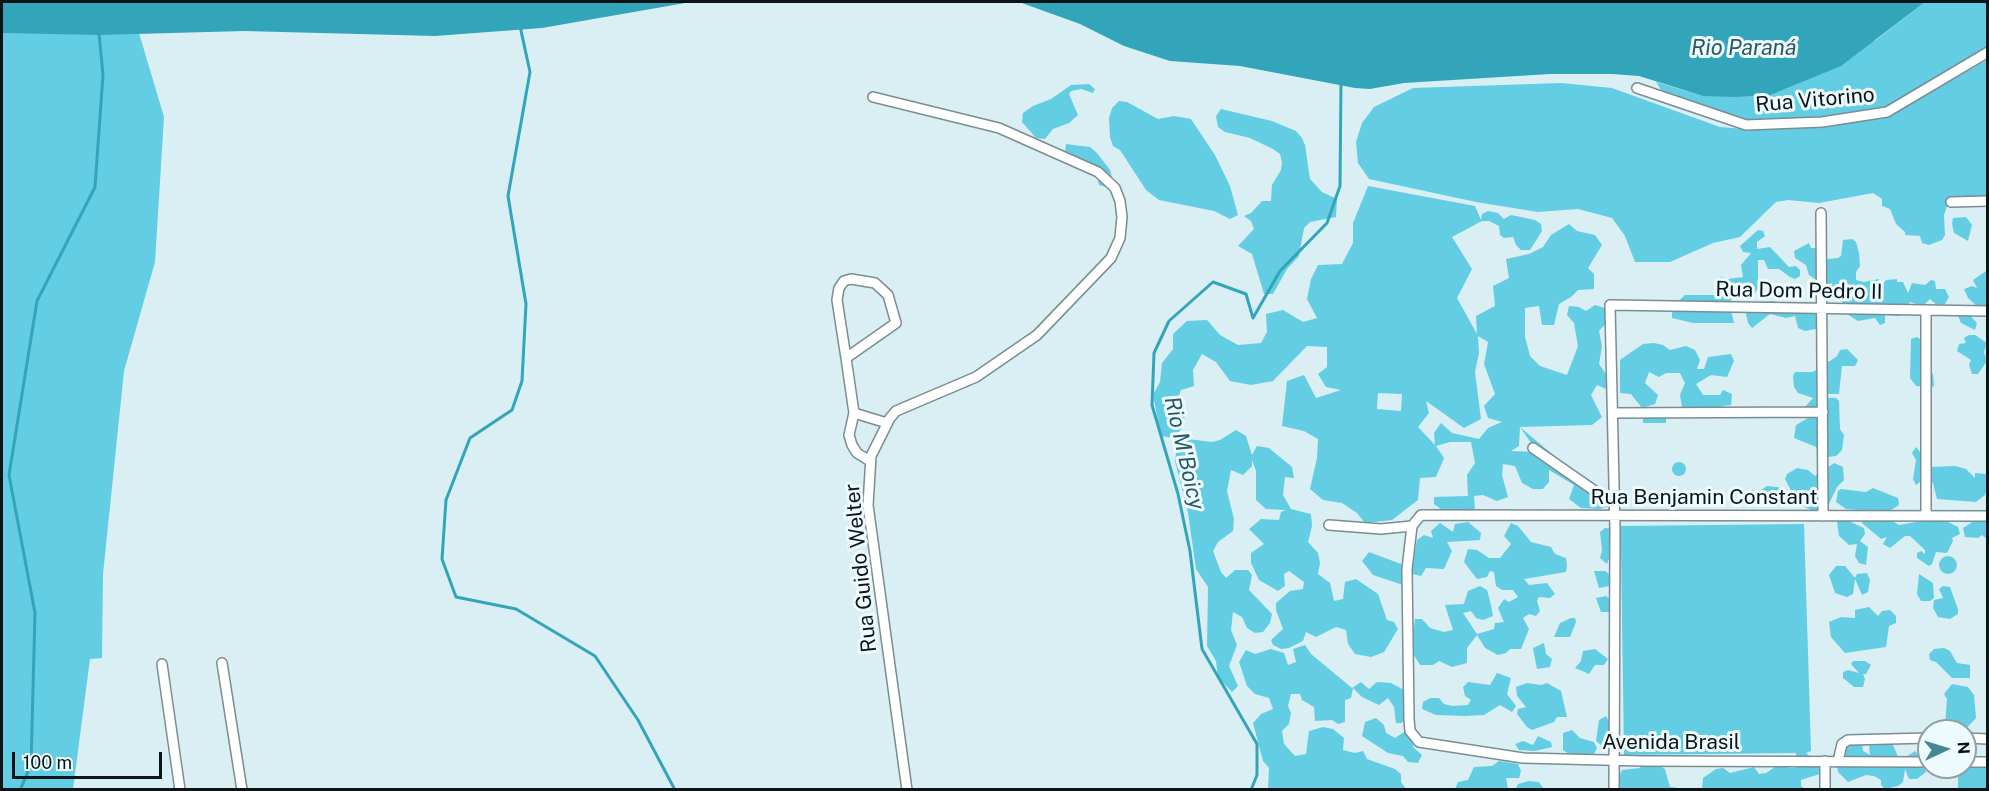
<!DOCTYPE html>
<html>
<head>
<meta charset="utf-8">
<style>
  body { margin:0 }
  #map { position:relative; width:1989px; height:791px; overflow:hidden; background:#d9eff4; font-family:"Public Sans",sans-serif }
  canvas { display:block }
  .frame { position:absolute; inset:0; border:3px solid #0d1416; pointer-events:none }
  .north { position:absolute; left:1917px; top:719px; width:60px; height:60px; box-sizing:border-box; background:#edfbfe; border:2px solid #939fa1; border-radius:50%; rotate:86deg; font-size:16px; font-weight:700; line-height:24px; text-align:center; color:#0d1416 }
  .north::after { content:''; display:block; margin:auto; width:21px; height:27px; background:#438795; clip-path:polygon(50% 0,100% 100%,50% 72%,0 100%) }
  .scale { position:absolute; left:12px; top:752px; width:150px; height:27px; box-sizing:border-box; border:3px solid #0d1416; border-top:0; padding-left:8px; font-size:18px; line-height:21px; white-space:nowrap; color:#0d1416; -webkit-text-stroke:4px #edfbfe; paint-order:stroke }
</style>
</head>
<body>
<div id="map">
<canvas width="1989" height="791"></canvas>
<div class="frame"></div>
<div class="north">N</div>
<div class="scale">100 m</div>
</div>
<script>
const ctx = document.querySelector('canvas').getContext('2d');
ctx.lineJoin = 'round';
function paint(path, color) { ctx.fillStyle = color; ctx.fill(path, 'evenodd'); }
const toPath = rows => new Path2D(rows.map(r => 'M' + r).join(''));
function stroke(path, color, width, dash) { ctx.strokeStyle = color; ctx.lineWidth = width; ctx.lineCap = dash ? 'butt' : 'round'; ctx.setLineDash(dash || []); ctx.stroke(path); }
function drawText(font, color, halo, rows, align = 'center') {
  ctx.font = font + ' "Public Sans",sans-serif'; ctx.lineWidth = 6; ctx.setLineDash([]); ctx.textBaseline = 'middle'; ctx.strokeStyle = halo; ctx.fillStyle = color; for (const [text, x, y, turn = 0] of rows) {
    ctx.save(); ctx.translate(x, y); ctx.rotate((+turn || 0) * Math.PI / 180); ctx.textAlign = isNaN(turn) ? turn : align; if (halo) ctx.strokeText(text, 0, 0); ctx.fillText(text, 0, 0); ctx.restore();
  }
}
const green = toPath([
  [1925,2,1987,2,1987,47,1886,108,1821,117,1747,120,1661,90,1656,82,1703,96,1876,40],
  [2,33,139,33,164,117,155,262,124,371,103,574,102,658,90,659,73,789,2,790],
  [1987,60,1987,198,1949,201,1944,215,1945,235,1942,240,1929,245,1922,243,1920,236,1905,235,1905,232,1896,224,1890,209,1882,206,1882,199,1873,193,1819,203,1788,200,1776,202,1740,237,1713,243,1670,262,1635,262,1625,236,1612,218,1578,209,1538,212,1476,202,1369,179,1358,163,1356,142,1362,123,1374,107,1413,88,1561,83,1612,88,1720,127,1757,130,1826,127,1889,115],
  [1089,84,1095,89,1093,93,1081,89,1071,91,1069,94,1078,115,1069,123,1053,129,1045,139,1036,138,1022,122,1023,113,1033,106,1051,99,1071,85],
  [1119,101,1127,102,1158,119,1174,116,1191,119,1215,155,1230,186,1238,215,1230,219,1214,211,1159,200,1146,190,1120,150,1113,146,1110,137,1109,118,1112,108],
  [1221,109,1272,121,1296,131,1302,138,1305,145,1310,179,1322,192,1337,199,1336,217,1310,222,1304,228,1299,256,1287,269,1273,294,1264,294,1252,254,1238,246,1254,229,1251,221,1244,216,1251,213,1262,201,1271,201,1272,185,1281,170,1282,162,1280,154,1273,149,1250,138,1225,132,1218,127,1216,116],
  [1066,144,1090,147,1097,153,1110,170,1114,185,1107,187,1099,185,1096,172,1065,154],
  [1368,186,1475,206,1481,220,1482,214,1488,211,1498,213,1504,219,1511,215,1535,220,1541,224,1542,231,1530,250,1521,250,1516,245,1513,237,1504,238,1500,235,1499,226,1489,221,1482,221,1452,237,1472,269,1457,298,1477,334,1476,316,1495,306,1493,286,1509,278,1506,259,1529,254,1543,247,1551,235,1569,224,1577,231,1595,235,1602,245,1588,268,1594,274,1594,289,1578,290,1571,297,1559,304,1554,325,1542,325,1539,306,1525,308,1525,337,1530,356,1540,366,1567,375,1578,346,1574,323,1567,315,1569,306,1579,307,1586,311,1595,305,1608,309,1608,321,1599,331,1602,346,1599,364,1611,381,1606,389,1597,385,1591,395,1602,417,1592,425,1520,427,1589,485,1603,494,1608,506,1600,509,1581,508,1569,499,1574,485,1549,470,1549,482,1543,489,1533,489,1522,483,1515,466,1503,464,1502,475,1508,497,1497,501,1483,495,1474,496,1475,510,1457,512,1442,510,1434,504,1434,497,1468,496,1467,475,1475,463,1471,442,1450,442,1436,446,1444,458,1436,477,1420,478,1418,500,1392,520,1365,523,1357,513,1342,503,1323,500,1310,489,1317,458,1318,439,1304,431,1282,426,1287,381,1304,375,1316,398,1341,390,1326,387,1318,374,1327,367,1327,347,1307,346,1273,381,1251,385,1230,381,1216,362,1202,354,1193,370,1194,386,1181,390,1178,398,1186,411,1182,428,1174,438,1161,436,1153,395,1160,382,1162,363,1173,349,1173,334,1187,321,1207,320,1220,335,1238,345,1261,343,1267,332,1266,314,1283,310,1303,322,1317,318,1307,299,1311,279,1318,265,1342,264,1353,243,1353,223],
  [1478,336,1488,342,1484,364,1495,394,1484,406,1488,418,1502,422,1488,428,1479,439,1452,433,1441,423,1434,433,1435,445,1418,427,1429,413,1426,401,1464,428,1481,419,1475,372,1479,353],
  [1378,393,1402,394,1401,411,1377,409],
  [1520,427,1531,443,1537,452,1511,451,1519,446],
  [1966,217,1972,225,1968,241,1954,233,1952,224,1953,218],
  [1758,230,1763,231,1765,236,1757,242,1757,249,1770,247,1789,267,1796,266,1800,270,1800,276,1795,279,1790,277,1779,269,1768,269,1764,260,1758,260,1758,288,1754,294,1745,297,1734,297,1729,302,1734,323,1693,323,1672,318,1672,307,1685,295,1719,295,1724,293,1716,283,1721,277,1728,279,1743,277,1741,265,1751,253,1743,252,1740,246],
  [1852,239,1856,242,1859,253,1860,266,1856,272,1856,280,1864,282,1879,279,1880,287,1886,280,1897,279,1897,282,1903,282,1908,293,1912,283,1925,285,1931,280,1935,281,1936,289,1945,289,1949,297,1945,304,1937,305,1930,299,1923,306,1910,302,1901,316,1885,315,1885,323,1880,325,1875,318,1858,321,1853,318,1846,313,1843,303,1833,294,1832,283,1825,286,1809,275,1806,265,1795,258,1794,251,1809,243,1811,248,1816,248,1820,253,1820,260,1838,258,1841,256,1843,240],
  [1986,271,1987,309,1980,309,1968,298,1964,289,1972,286,1977,288,1973,280],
  [1773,301,1784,304,1807,302,1817,305,1821,315,1816,329,1805,331,1798,328,1795,316,1786,318,1770,314,1752,328,1748,323,1745,309,1749,304],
  [1957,312,1967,312,1977,323,1975,330,1961,323],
  [1969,335,1975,335,1987,343,1984,352,1987,361,1978,374,1972,374,1969,365,1971,360,1957,351,1959,344,1966,343,1964,338],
  [1917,337,1923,341,1930,352,1931,359,1927,368,1919,368,1933,374,1934,386,1931,387,1916,386,1910,378,1911,339],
  [1654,343,1663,345,1670,350,1686,346,1695,350,1700,360,1697,369,1704,369,1708,357,1731,354,1734,361,1727,377,1711,375,1696,384,1703,395,1720,395,1723,390,1732,394,1731,405,1722,406,1710,413,1683,413,1680,395,1685,383,1680,373,1666,373,1659,377,1649,372,1645,383,1658,395,1655,404,1642,408,1631,394,1620,393,1620,360,1643,344],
  [1847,349,1858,360,1855,366,1842,366,1839,394,1823,394,1816,397,1836,398,1839,401,1840,429,1844,435,1842,450,1836,456,1821,458,1816,447,1794,438,1796,425,1808,418,1804,408,1813,398,1798,393,1794,387,1793,376,1795,372,1813,372,1817,369,1817,364,1830,361,1837,356,1840,350],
  [1666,413,1666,423,1643,423,1643,417,1640,417],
  [1236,430,1246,436,1252,455,1257,446,1269,448,1292,467,1294,478,1285,477,1283,495,1291,509,1311,514,1312,526,1308,542,1318,553,1320,563,1318,574,1330,583,1334,601,1343,599,1345,582,1356,579,1378,594,1387,620,1394,622,1398,629,1384,652,1371,657,1355,654,1348,644,1346,630,1336,627,1316,637,1306,632,1303,641,1289,648,1281,649,1273,645,1271,640,1283,629,1276,610,1276,603,1290,591,1303,589,1304,582,1289,571,1284,574,1285,586,1278,591,1259,580,1251,563,1251,553,1264,544,1249,529,1261,519,1279,520,1281,512,1286,510,1266,509,1256,500,1256,471,1252,460,1252,466,1243,475,1231,470,1227,491,1234,519,1233,531,1218,542,1213,551,1221,572,1226,578,1235,570,1248,570,1252,575,1249,590,1272,614,1270,623,1263,632,1255,633,1247,628,1242,617,1233,612,1231,630,1237,645,1229,666,1238,686,1232,692,1218,677,1216,661,1207,646,1208,587,1196,569,1188,513,1175,461,1177,447,1188,439,1212,442,1220,440],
  [1916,447,1921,453,1929,453,1930,467,1955,466,1966,469,1975,478,1975,473,1986,474,1987,488,1985,495,1976,502,1937,499,1933,483,1920,482,1916,485,1913,479,1916,460,1912,453],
  '1672 469a7 7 0 1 1 14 0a7 7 0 1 1-14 0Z',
  [1834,463,1843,467,1844,480,1837,487,1826,510,1811,510,1798,504,1785,479,1787,474,1797,468,1808,470,1815,476],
  [1767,486,1785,488,1788,499,1781,506,1766,505,1760,491],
  [1873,488,1898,498,1899,505,1888,512,1846,509,1836,502,1838,491,1841,489,1866,492],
  [1885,517,1899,525,1940,518,1958,527,1960,534,1952,538,1953,541,1947,553,1936,552,1932,564,1929,566,1917,558,1917,553,1921,551,1925,554,1925,550,1910,536,1905,536,1890,548,1883,544,1887,537,1881,539,1862,523,1864,518],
  [1842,518,1864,528,1865,534,1860,541,1868,547,1866,565,1859,563,1855,556,1857,544,1849,545,1839,536,1837,522],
  [1977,519,1987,520,1987,539,1982,535,1978,538,1965,537,1963,528],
  [1468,522,1481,533,1480,540,1447,542,1452,551,1444,569,1426,568,1421,576,1412,574,1409,564,1414,557,1417,540,1424,535,1433,538,1431,531,1440,523,1453,532,1455,524],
  [1511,523,1518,526,1531,542,1551,547,1555,554,1566,558,1567,566,1566,572,1524,579,1529,585,1547,583,1555,594,1550,598,1539,597,1537,601,1540,611,1536,616,1529,614,1523,618,1529,629,1521,649,1510,649,1506,653,1498,655,1485,648,1477,635,1467,648,1467,663,1452,667,1439,661,1433,665,1420,665,1411,650,1415,619,1422,619,1430,628,1444,632,1453,630,1445,605,1464,604,1468,591,1480,586,1487,590,1491,605,1493,616,1483,620,1476,618,1471,611,1463,613,1477,634,1494,629,1495,623,1504,622,1498,608,1504,599,1509,602,1518,597,1513,590,1502,590,1496,586,1494,572,1490,571,1487,577,1477,579,1464,562,1468,549,1477,550,1489,558,1500,558,1511,544,1504,536],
  [1804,524,1811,751,1806,753,1815,761,1823,761,1823,773,1801,780,1801,786,1805,789,1702,789,1703,778,1716,769,1723,768,1730,773,1754,767,1759,774,1766,773,1781,763,1789,768,1796,768,1796,753,1624,755,1621,551,1610,556,1607,564,1600,558,1602,550,1600,532,1605,528,1615,529,1620,548,1620,526],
  [1369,552,1401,564,1406,569,1406,586,1373,575,1362,561],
  '1939 565a9 9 0 1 1 18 0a9 9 0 1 1-18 0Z',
  [1836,566,1845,566,1855,578,1857,574,1867,573,1870,580,1868,592,1862,595,1855,579,1853,594,1847,597,1835,593,1829,575],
  [1594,571,1605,571,1608,573,1611,581,1609,586,1599,588],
  [1919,574,1933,583,1934,598,1930,601,1921,601,1917,594],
  [1943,586,1950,587,1958,609,1958,614,1950,619,1938,617,1933,608,1934,600,1943,598,1939,589],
  [1606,596,1613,602,1610,612,1601,612,1596,598],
  [1869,607,1878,616,1882,611,1890,610,1896,616,1896,623,1889,626,1886,647,1845,653,1831,637,1829,622,1841,617,1855,618,1855,610],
  [1571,618,1575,618,1576,622,1570,637,1554,637,1560,623],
  [1544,643,1546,654,1552,659,1550,667,1537,669,1533,648],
  [1305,645,1311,654,1352,688,1361,682,1369,689,1377,682,1391,683,1404,690,1408,699,1407,715,1402,723,1396,723,1394,707,1388,698,1379,705,1362,697,1353,688,1351,698,1345,700,1345,722,1338,724,1332,720,1315,721,1314,707,1302,700,1300,694,1291,694,1288,706,1291,713,1289,724,1282,731,1284,744,1295,756,1306,754,1309,731,1323,727,1333,729,1344,738,1343,750,1355,753,1363,751,1367,759,1395,769,1401,774,1401,782,1406,789,1268,789,1269,768,1263,761,1253,723,1261,714,1273,709,1269,698,1255,694,1247,686,1239,662,1246,650,1255,654,1271,649,1284,653,1288,665,1296,662,1293,649],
  [1944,648,1950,651,1957,663,1970,665,1970,678,1952,678,1936,662,1930,660,1929,654,1934,649],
  [1595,649,1608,659,1604,665,1595,665,1589,674,1575,668,1581,661,1583,651],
  [1853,661,1865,661,1871,665,1866,674,1863,674,1865,679,1863,687,1854,687,1843,678,1843,672,1848,670,1859,673,1851,664],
  [1497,673,1511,678,1507,694,1516,706,1512,712,1500,705,1484,715,1465,716,1436,715,1422,709,1423,702,1430,698,1439,698,1444,704,1452,706,1468,705,1471,700,1465,696,1463,687,1468,682,1490,685],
  [1527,683,1541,685,1547,683,1561,691,1567,717,1557,717,1554,722,1532,730,1527,727,1517,714,1518,709,1526,707,1517,696,1516,687],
  [1952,684,1968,687,1974,695,1976,718,1964,731,1945,726,1947,699,1944,694],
  [1606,716,1610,723,1611,743,1603,747,1596,741,1599,720],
  [1376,718,1384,725,1386,733,1395,738,1404,732,1410,735,1414,748,1422,755,1418,763,1408,762,1403,756,1388,753,1362,736,1365,722],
  [1572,730,1580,738,1594,742,1597,748,1594,754,1583,758,1573,757,1563,750,1563,733],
  [1538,736,1551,742,1552,747,1535,751,1519,750,1515,744,1523,741,1533,745],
  [1873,737,1891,740,1899,759,1903,759,1915,751,1923,759,1926,772,1917,779,1909,779,1905,769,1903,782,1898,786,1885,789,1881,785,1881,780,1874,776,1866,775,1848,782,1838,772,1837,765,1846,755,1843,747,1847,738,1862,742,1863,751,1870,755,1869,747],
  [1499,761,1518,764,1521,771,1519,778,1506,778,1508,789,1455,789,1458,782,1468,780,1474,767,1492,766],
  [1644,763,1656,763,1665,769,1670,787,1686,789,1621,789,1617,782,1622,770,1640,768],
  [1987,766,1987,789,1958,789,1958,767],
  [1529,781,1539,782,1544,789,1516,789,1518,784]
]);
const water = toPath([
  [2,2,691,2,542,28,435,36,244,31,99,35,2,33],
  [1019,2,1925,2,1841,66,1770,95,1734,97,1703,96,1639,76,1612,74,1550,74,1404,83,1370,89,1355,88,1240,66,1170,61,1124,46,1080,24]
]);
const stream = toPath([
  [520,26,530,72,508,196,526,304,522,381,512,410,470,438,446,500,442,559,456,597,516,609,595,656,638,720,675,790],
  [20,790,31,765,35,613,9,475,37,301,95,187,103,75,99,33],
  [1251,790,1257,775,1257,744,1202,649,1190,551,1178,494,1152,405,1154,353,1169,321,1213,282,1246,294,1253,318,1280,271,1327,223,1340,186,1341,82]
]);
const minor = toPath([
  [1637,88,1746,125,1822,122,1887,112,1988,52],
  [873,97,999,128,1098,172,1115,188,1120,201,1122,217,1120,238,1111,258,1037,335,976,377,896,411,890,418,871,456,868,505,907,790],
  [1951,202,1988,201],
  [1821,213,1823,516],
  [1926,311,1926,516],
  [846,358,837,300,839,288,844,281,851,279,875,283,888,295,896,323,846,358,854,413,849,435,852,445,857,453,870,461],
  [854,413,887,423],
  [1614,413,1823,412],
  [1533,448,1615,505],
  [1329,525,1381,529,1412,526],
  [222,663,242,790],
  [162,664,180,790],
  [1965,738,1988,739],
  [1838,761,1842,744,1848,740,1929,738],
  [1929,762,1644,761,1523,758,1419,742,1410,731,1409,719,1407,569,1412,526,1421,515,1988,516],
  [1965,762,1988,762],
  [1614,790,1615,530,1610,305,1988,311],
  [1825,790,1825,761]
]);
const streetNames = [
  ["Rua Vitorino",1815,100,-5],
  ["Rua Dom Pedro II",1799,291,1],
  ["Rua Benjamin Constant",1704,498],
  ["Rua Guido Welter",861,568,-96],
  ["Avenida Brasil",1671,743]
];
const waterNames = [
  ["Rio Paraná",1744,48],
  ["Rio M'Boicy",1184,453,77]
];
paint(green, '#63cde3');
paint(water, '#32a5bb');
stroke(stream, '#32a5bb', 3);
stroke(minor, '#798d92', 12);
stroke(minor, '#fff', 9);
drawText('21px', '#0d1416', '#edfbfe', streetNames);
drawText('italic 22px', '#295862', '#edfbfe', waterNames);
</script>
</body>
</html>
